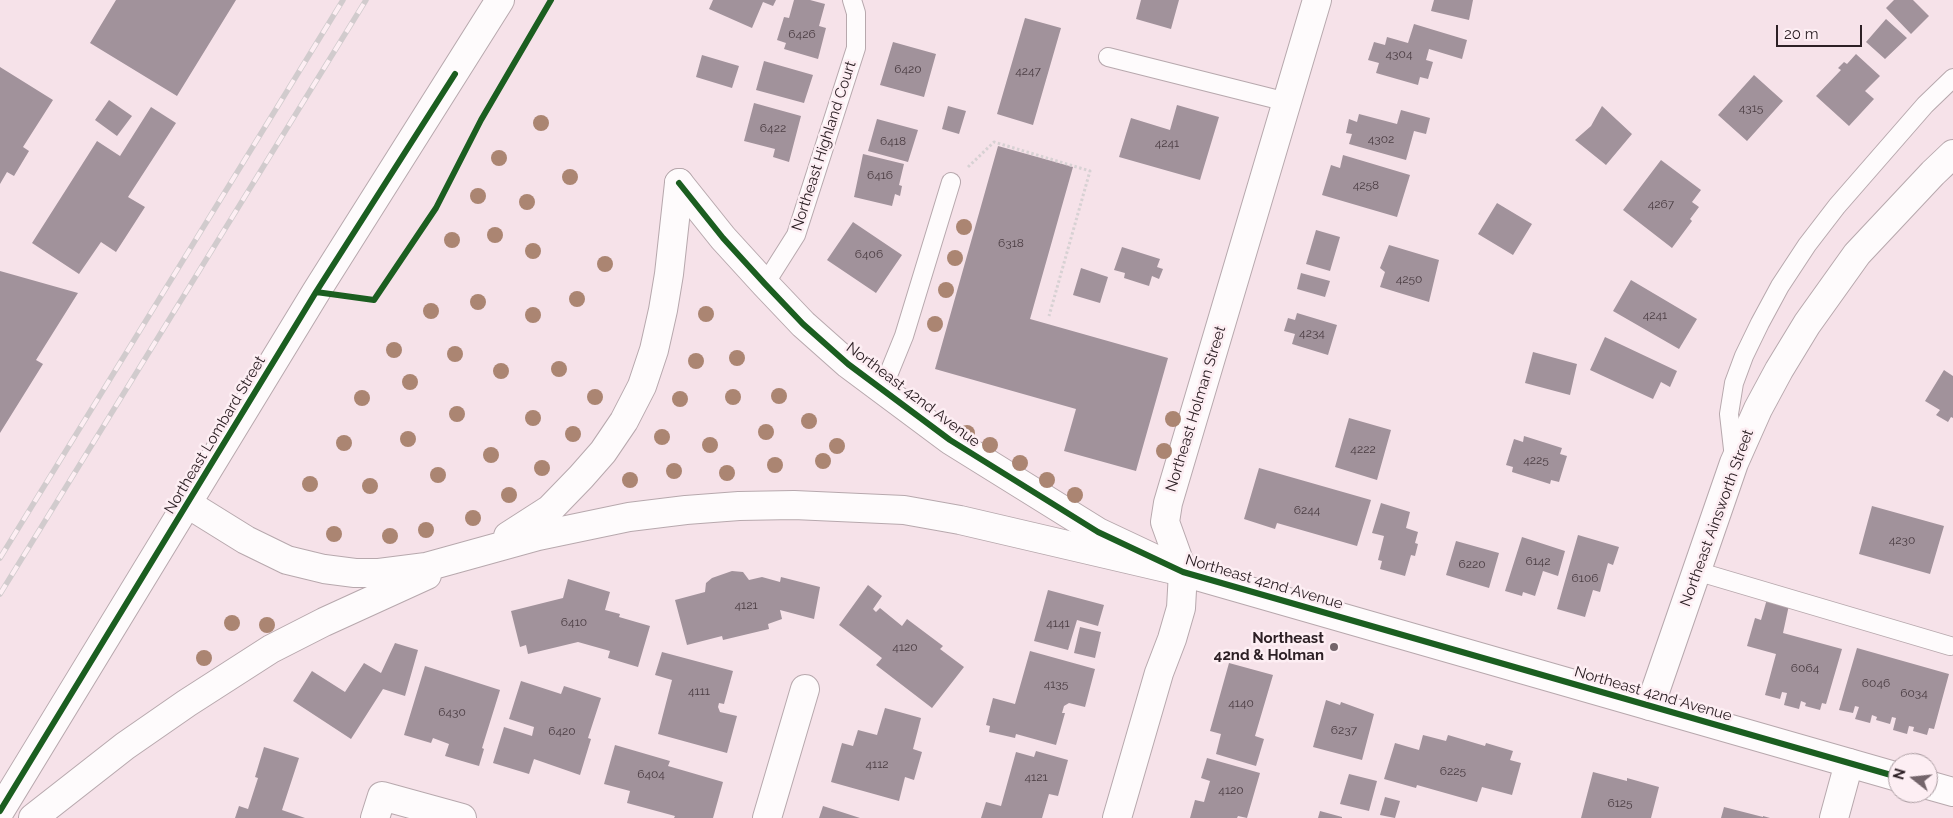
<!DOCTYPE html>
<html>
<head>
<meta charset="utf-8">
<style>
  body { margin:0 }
  #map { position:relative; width:1953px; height:818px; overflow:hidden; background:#f6e2e9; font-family:Raleway,sans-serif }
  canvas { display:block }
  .north { position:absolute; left:1888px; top:753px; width:50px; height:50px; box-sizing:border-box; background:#fdeef3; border:1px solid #aa9ca1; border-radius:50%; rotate:286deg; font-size:14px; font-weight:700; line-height:20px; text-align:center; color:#2d2025 }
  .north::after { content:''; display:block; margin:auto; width:18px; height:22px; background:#73646a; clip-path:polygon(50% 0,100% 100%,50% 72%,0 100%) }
  .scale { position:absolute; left:1776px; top:25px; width:86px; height:22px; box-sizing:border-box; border:2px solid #2d2025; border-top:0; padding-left:6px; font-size:15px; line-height:18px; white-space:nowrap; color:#2d2025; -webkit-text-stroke:4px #fdeef3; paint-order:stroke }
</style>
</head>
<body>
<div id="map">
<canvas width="1953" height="818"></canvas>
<div class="north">N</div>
<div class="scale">20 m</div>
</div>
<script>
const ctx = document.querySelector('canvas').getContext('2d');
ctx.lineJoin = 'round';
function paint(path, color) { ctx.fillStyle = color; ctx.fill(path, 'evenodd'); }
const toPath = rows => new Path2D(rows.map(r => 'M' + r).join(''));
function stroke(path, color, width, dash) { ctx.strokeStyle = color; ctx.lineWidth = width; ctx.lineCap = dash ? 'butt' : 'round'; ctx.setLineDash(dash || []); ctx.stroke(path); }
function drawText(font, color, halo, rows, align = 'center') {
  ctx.font = font + ' Raleway,sans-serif'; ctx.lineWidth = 5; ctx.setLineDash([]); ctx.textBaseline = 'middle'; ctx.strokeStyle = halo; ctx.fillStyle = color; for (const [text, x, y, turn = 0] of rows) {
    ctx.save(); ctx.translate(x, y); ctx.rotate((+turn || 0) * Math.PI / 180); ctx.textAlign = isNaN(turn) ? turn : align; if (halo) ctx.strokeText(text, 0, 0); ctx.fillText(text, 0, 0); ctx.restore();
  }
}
const building = toPath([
  [116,0,236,0,177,96,90,43],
  [713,0,776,0,773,6,763,2,752,28,709,9],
  [794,0,810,0,825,4,819,26,826,28,818,59,784,49,786,43,777,40,784,17,789,18],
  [1141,0,1179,0,1171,29,1136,19],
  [1434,0,1473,0,1469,20,1431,11],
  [1894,0,1913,0,1929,16,1911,34,1886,8],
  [1025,18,1061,28,1033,125,997,114],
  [1886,19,1907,38,1885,59,1866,42],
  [1414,24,1467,40,1462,59,1429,49,1426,60,1433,62,1428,79,1420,77,1418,85,1376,73,1379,63,1368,60,1374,42,1385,45,1387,37,1408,43],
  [893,42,936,54,924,97,880,85],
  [1856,54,1880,76,1865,91,1874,99,1849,126,1816,96,1841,70,1838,68,1844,62,1847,64],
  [702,55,739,66,732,88,696,77],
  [764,61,813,75,804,103,756,90],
  [0,67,53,100,23,147,29,151,14,176,7,172,0,184],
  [1754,75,1783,101,1747,141,1718,115],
  [109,100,132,116,117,136,95,120],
  [754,103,801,116,789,162,773,157,775,149,744,141],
  [1177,105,1219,117,1200,180,1119,157,1131,118,1170,130],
  [948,106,966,111,959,134,942,129],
  [1602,106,1632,134,1606,165,1575,140,1591,126],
  [151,107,176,123,128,197,145,207,116,252,101,242,79,274,32,243,97,141,120,156],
  [1401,110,1430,118,1426,134,1414,131,1406,160,1349,144,1352,134,1346,133,1349,119,1357,122,1359,114,1397,124],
  [877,119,918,130,908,162,868,151],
  [998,146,1073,167,1030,319,1168,358,1136,471,1064,451,1076,409,935,369],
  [863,154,904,164,899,185,902,186,900,196,895,194,892,206,854,197],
  [1343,155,1410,175,1397,217,1322,195,1331,165,1340,168],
  [1661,160,1701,190,1692,202,1699,207,1690,219,1692,221,1672,248,1623,210],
  [1497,203,1532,224,1513,255,1478,234],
  [853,222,902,255,876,293,827,260],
  [1316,230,1340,237,1330,271,1306,264],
  [1389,245,1439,260,1429,302,1380,287,1385,272,1380,268],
  [1122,247,1160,259,1157,267,1163,269,1159,279,1152,276,1149,286,1124,278,1125,273,1114,270],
  [1081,268,1108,277,1100,303,1073,295],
  [0,271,78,293,36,360,43,364,0,433],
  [1301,273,1330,281,1325,297,1297,289],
  [1631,280,1697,319,1679,349,1613,311],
  [1297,313,1337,325,1328,355,1292,344,1295,334,1284,331,1288,318,1295,320],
  [1605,337,1677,371,1670,387,1661,382,1653,399,1590,370],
  [1533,352,1577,364,1570,395,1525,383],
  [1944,370,1953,376,1953,418,1951,417,1948,422,1936,415,1940,410,1925,401],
  [1349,418,1391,430,1377,480,1335,467],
  [1524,436,1562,448,1560,454,1567,456,1559,482,1551,480,1550,484,1512,472,1513,467,1506,465,1514,439,1523,442],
  [1259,468,1371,500,1357,546,1277,523,1275,529,1244,519],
  [1381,503,1410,512,1406,528,1418,532,1415,543,1418,544,1415,556,1411,555,1405,576,1380,569,1382,561,1378,560,1384,536,1372,533],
  [1872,506,1944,526,1930,574,1859,554],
  [1578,535,1619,547,1613,565,1608,563,1600,592,1593,590,1585,617,1557,609],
  [1522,537,1565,551,1558,576,1543,571,1535,596,1523,592,1522,596,1505,591],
  [1456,541,1499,553,1489,588,1446,575],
  [732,571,743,572,749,580,762,577,780,582,781,577,820,587,814,619,780,610,782,619,768,624,769,629,723,640,722,636,687,645,675,600,705,592,706,583,712,578],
  [568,579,610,592,605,610,620,614,619,617,650,626,638,667,608,658,610,651,578,642,528,654,526,645,520,647,511,611,563,598],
  [868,585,882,596,873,609,876,612,880,608,902,626,907,619,943,646,940,649,964,667,932,708,876,665,882,658,839,625],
  [1048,590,1104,605,1098,626,1077,620,1068,650,1034,641],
  [1767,599,1789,605,1783,633,1842,649,1826,704,1822,703,1820,710,1805,706,1806,703,1801,701,1799,709,1784,705,1787,693,1782,692,1780,699,1765,695,1776,654,1747,646,1755,618,1761,620],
  [1080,627,1101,632,1095,658,1074,653],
  [395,643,418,650,405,696,383,689,351,739,293,701,312,671,345,692,364,663,381,673],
  [1857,648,1949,674,1934,729,1929,728,1927,735,1913,731,1914,727,1909,726,1907,734,1893,730,1896,718,1892,717,1890,724,1876,720,1877,717,1872,715,1870,723,1855,719,1859,707,1855,706,1853,713,1839,710],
  [1030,651,1095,669,1085,707,1069,703,1064,706,1062,713,1065,713,1056,745,1016,734,1015,738,989,732,990,726,986,725,993,698,1015,704],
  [662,652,733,671,724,704,719,703,718,707,720,712,737,716,727,753,658,734,672,680,655,675],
  [1229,663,1273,675,1255,736,1264,739,1256,766,1216,754,1221,734,1210,731],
  [425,666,500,690,482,748,484,749,479,766,445,756,449,744,433,738,431,743,404,735],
  [521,681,561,694,564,686,601,698,588,738,591,739,580,775,534,759,529,774,493,763,504,727,532,736,534,727,509,719],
  [1326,700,1340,705,1341,702,1374,714,1362,760,1313,747],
  [885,708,921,718,913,749,922,752,914,780,905,777,899,801,831,782,842,743,853,746,858,730,877,735],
  [1423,735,1446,741,1448,735,1485,746,1486,743,1513,751,1510,760,1521,763,1512,795,1482,787,1477,802,1417,785,1416,788,1384,779,1395,743,1419,750],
  [615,745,670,761,668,766,723,782,713,818,674,818,675,816,627,803,630,791,604,784],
  [264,747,299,758,282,810,305,818,235,818,239,806,248,809,258,778,255,777],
  [1036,751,1068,760,1058,796,1049,794,1042,818,981,818,986,802,1001,806,1016,752,1034,757],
  [1207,758,1260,773,1247,818,1238,816,1237,818,1190,818,1195,800,1204,802,1210,781,1201,778],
  [1593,772,1627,781,1627,778,1659,787,1651,818,1581,818],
  [1349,774,1377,781,1369,811,1340,804],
  [1385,797,1400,801,1395,818,1380,815],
  [823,806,860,818,819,818],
  [1724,807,1763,817,1763,816,1770,818,1721,818],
  [1320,811,1342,817,1342,818,1318,818]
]);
const path = toPath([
  [968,167,994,142,1090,171,1049,316]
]);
const lane = toPath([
  [1108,57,1287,102],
  [765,284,796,235,856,48,856,13,852,0],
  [882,390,904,336,951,182],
  [1734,458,1729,414,1734,383,1744,356,1760,323,1780,286,1807,245,1837,206,1925,105,1953,78],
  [1696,571,1950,646]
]);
const street = toPath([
  [1650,706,1734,463,1758,409,1779,370,1807,324,1857,254,1933,173,1953,154],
  [375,818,382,796,462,818],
  [767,818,805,689],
  [1117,818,1159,673,1172,639,1181,608,1183,572,1165,522,1168,503,1317,0],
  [1834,818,1849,763]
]);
const secondary = toPath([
  [679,183,723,238,765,284,803,324,848,364,950,440,1098,532,1183,572,1898,777],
  [1928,785,1953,792]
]);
const primary = toPath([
  [188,504,246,540,287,560,324,569,355,573,379,573,426,567,538,536,629,517,686,510,739,506,794,505,904,510,960,520,1183,572],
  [508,536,550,509,581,477,603,452,624,421,642,386,654,350,663,310,669,274,679,183],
  [0,811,316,292,500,0],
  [33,818,125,746,187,703,271,649,324,622,427,575]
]);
const rail = toPath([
  [0,558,343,0],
  [0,594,366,0]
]);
const cycleway = toPath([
  [679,183,723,238,765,284,803,324,848,364,950,440,1098,532,1183,572,1898,777],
  [316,292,374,300,436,208,481,120,551,0],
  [0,811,316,292,455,74]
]);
const trees = [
  [541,123],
  [499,158],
  [570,177],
  [478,196],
  [527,202],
  [964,227],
  [495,235],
  [452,240],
  [533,251],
  [955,258],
  [605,264],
  [946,290],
  [577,299],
  [478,302],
  [431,311],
  [706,314],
  [533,315],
  [935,324],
  [394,350],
  [455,354],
  [737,358],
  [696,361],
  [559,369],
  [501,371],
  [410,382],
  [779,396],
  [595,397],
  [733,397],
  [362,398],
  [680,399],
  [457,414],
  [533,418],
  [1173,419],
  [809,421],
  [766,432],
  [967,433],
  [573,434],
  [662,437],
  [408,439],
  [344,443],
  [710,445],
  [990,445],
  [837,446],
  [1164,451],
  [491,455],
  [823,461],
  [1020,463],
  [775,465],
  [542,468],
  [674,471],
  [727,473],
  [438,475],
  [630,480],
  [1047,480],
  [310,484],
  [370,486],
  [509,495],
  [1075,495],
  [473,518],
  [426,530],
  [334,534],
  [390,536],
  [232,623],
  [267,625],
  [204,658]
];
const markers = [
  [1334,647,5,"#73646a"]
];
const numberNames = [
  ["6426",802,34],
  ["4304",1399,54],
  ["6420",908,69],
  ["4247",1028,71],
  ["4315",1751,108],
  ["6422",773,128],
  ["4302",1381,139],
  ["6418",893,141],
  ["4241",1167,143],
  ["6416",880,175],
  ["4258",1366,185],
  ["4267",1661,204],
  ["6318",1011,243],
  ["6406",869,254],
  ["4250",1409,279],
  ["4241",1655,315],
  ["4234",1312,333],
  ["4222",1363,449],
  ["4225",1536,460],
  ["6244",1307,510],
  ["4230",1902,540],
  ["6142",1538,561],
  ["6220",1472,564],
  ["6106",1585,578],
  ["4121",746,605],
  ["6410",574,622],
  ["4141",1058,623],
  ["4120",905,647],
  ["6064",1805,668],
  ["6046",1876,683],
  ["4135",1056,684],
  ["4111",699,691],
  ["6034",1914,693],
  ["4140",1241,703],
  ["6430",452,712],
  ["6237",1344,730],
  ["6420",562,731],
  ["4112",877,764],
  ["6225",1453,771],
  ["6404",651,774],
  ["4121",1036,777],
  ["4120",1231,790],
  ["6125",1620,803]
];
const streetNames = [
  ["Northeast Highland Court",824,146,-72],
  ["Northeast 42nd Avenue",913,395,37],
  ["Northeast Holman Street",1196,409,-73],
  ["Northeast Lombard Street",215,435,-59],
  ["Northeast Ainsworth Street",1717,518,-70],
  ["Northeast 42nd Avenue",1264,582,16],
  ["Northeast 42nd Avenue",1653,694,16]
];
const poiNames = [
  ["Northeast",1324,638],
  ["42nd & Holman",1324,655]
];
paint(building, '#a1929b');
stroke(lane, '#b7a8ad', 20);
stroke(street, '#b7a8ad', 30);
stroke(secondary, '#b7a8ad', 30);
stroke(primary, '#b7a8ad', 30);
stroke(path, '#d7d1d3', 3, [2.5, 2.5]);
stroke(lane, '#fefbfc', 18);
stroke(street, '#fefbfc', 28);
stroke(secondary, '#fefbfc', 28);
stroke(primary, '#fefbfc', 28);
stroke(rail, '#d1cbcd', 5.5);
stroke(rail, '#fdeef3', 4, [11]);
stroke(cycleway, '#1b5e20', 6);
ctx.fillStyle = '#ab8572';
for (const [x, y] of trees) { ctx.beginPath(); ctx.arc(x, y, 8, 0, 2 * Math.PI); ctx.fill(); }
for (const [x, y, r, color] of markers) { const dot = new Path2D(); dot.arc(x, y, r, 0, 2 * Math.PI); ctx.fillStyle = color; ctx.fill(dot); stroke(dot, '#fdeef3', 2); }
drawText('12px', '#4a3c42', null, numberNames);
drawText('15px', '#2d2025', '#fdeef3', streetNames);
drawText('bold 15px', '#2d2025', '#fdeef3', poiNames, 'right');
</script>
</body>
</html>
